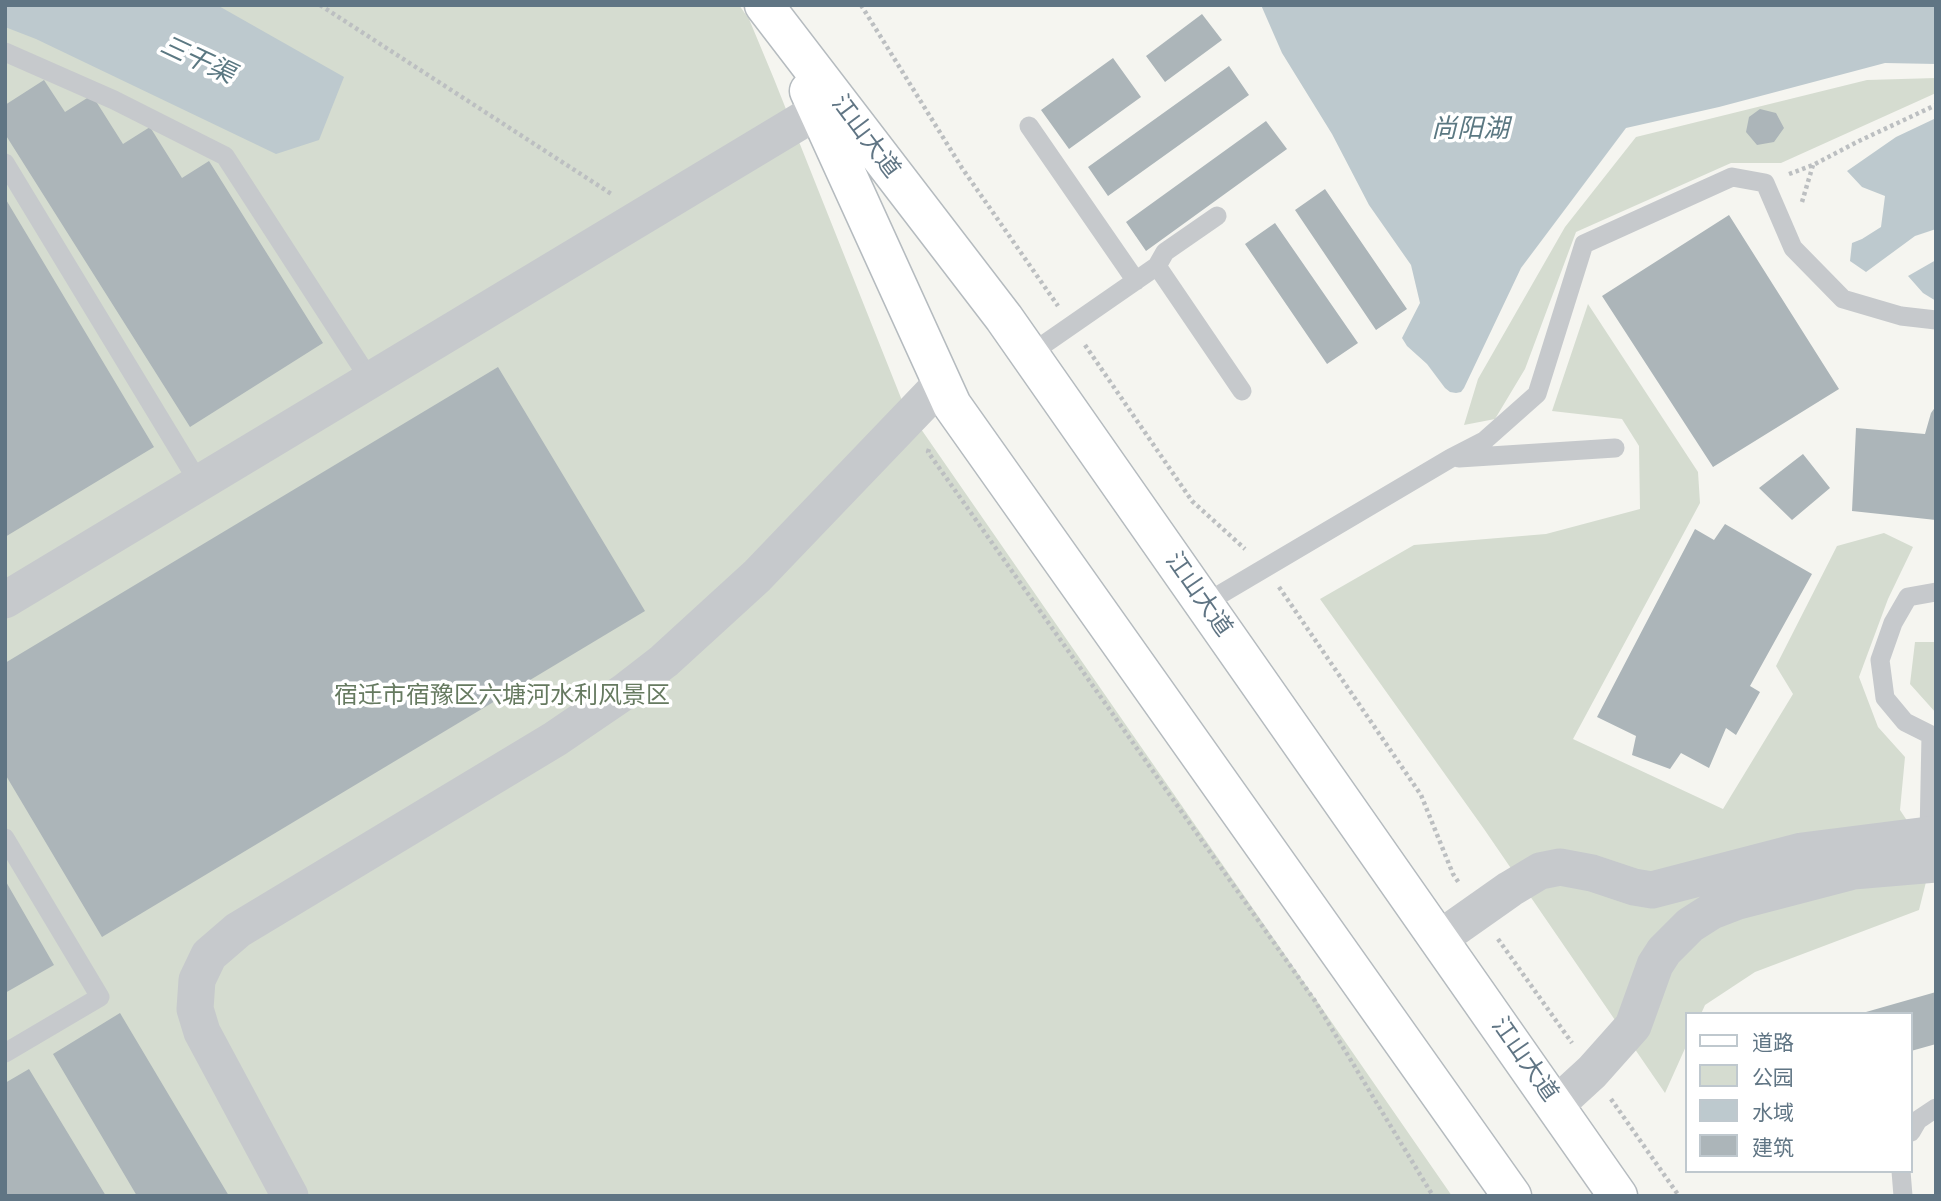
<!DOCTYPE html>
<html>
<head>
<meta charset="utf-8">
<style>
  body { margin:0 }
  #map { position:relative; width:1941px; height:1201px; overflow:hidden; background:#f5f5f0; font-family:"DejaVu Sans","Noto Sans SC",sans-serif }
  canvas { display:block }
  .frame { position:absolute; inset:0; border:7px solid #607584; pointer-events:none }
  .legend { position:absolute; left:1685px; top:1012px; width:228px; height:161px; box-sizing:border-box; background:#fff; border:2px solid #bfc8ce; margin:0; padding:9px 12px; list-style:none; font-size:21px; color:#607584 }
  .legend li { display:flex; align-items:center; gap:14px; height:35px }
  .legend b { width:35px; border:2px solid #bfc8ce }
</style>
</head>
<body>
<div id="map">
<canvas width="1941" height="1201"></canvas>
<div class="frame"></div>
<ul class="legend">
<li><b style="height:9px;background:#fff"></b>道路</li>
<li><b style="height:19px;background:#d5dcd0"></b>公园</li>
<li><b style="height:19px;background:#bdc9ce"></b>水域</li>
<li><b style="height:19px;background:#acb5b9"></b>建筑</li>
</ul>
</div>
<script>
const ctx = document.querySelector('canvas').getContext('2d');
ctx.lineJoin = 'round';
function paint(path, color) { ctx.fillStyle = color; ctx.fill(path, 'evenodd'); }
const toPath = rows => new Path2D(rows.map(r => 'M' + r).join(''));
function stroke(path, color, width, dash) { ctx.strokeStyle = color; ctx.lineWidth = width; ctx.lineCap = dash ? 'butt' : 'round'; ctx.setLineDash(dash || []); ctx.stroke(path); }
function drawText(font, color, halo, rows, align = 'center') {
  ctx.font = font + ' "DejaVu Sans","Noto Sans SC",sans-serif'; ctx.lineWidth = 7; ctx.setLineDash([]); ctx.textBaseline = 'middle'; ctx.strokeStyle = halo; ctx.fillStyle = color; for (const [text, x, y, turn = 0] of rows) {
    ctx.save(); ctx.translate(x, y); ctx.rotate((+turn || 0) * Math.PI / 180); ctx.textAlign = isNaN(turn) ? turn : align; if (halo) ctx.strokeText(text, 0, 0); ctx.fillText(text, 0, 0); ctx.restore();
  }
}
const green = toPath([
  [5,5,739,5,749,19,774,79,903,403,1452,1196,5,1196],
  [1936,78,1936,93,1781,163,1731,163,1576,232,1525,369,1495,419,1464,425,1478,379,1565,227,1636,137,1867,80],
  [1588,304,1698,472,1700,503,1573,739,1723,809,1793,694,1776,666,1837,546,1884,533,1913,547,1888,599,1859,677,1878,727,1905,757,1900,810,1932,858,1919,910,1755,972,1705,1005,1701,1014,1687,1014,1687,1044,1665,1093,1484,829,1320,599,1414,545,1546,534,1640,509,1639,446,1622,419,1552,411],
  [1915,642,1936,642,1936,713,1910,684]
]);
const water = toPath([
  [5,5,217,5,344,77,319,140,276,154,36,39,5,27],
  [1261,5,1936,5,1936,64,1885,63,1719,107,1626,128,1521,268,1464,388,1461,392,1456,393,1450,392,1445,388,1427,364,1407,346,1402,338,1420,303,1411,265,1369,205,1332,134,1282,53],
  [1934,119,1936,119,1936,229,1915,236,1866,272,1850,261,1852,243,1862,239,1881,227,1885,196,1862,187,1847,171,1896,137],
  [1936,260,1936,301,1923,293,1908,276]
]);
const building = toPath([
  [1202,14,1222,40,1165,82,1146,56],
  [1113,58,1141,97,1069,149,1041,110],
  [1229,66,1249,95,1108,196,1088,167],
  [44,80,65,112,92,95,123,144,150,127,182,178,209,161,323,343,190,427,5,134,5,105],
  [1760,109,1776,113,1784,128,1774,142,1757,145,1746,132,1749,117],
  [1266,121,1287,149,1146,251,1126,222],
  [1325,189,1407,309,1376,330,1295,210],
  [5,198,154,447,5,537],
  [1729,215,1839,389,1713,467,1602,296],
  [1275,223,1358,343,1327,364,1245,244],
  [498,367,645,611,102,937,5,774,5,663],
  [1936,406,1936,520,1852,511,1856,428,1925,434,1931,413],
  [1803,454,1830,488,1792,520,1759,488],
  [1725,524,1812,574,1750,686,1760,692,1736,735,1726,728,1709,768,1681,753,1670,769,1632,755,1636,736,1597,717,1695,529,1714,540],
  [5,880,54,965,5,993],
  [1936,992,1936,1044,1911,1051,1911,1014,1859,1014],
  [120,1013,229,1196,137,1196,53,1054],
  [29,1069,106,1196,5,1196,5,1083]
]);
const path = toPath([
  [320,5,613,195],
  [861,5,962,168,1058,306],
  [1789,174,1813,165,1859,141,1936,105],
  [1802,202,1813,165],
  [1085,345,1192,501,1245,549],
  [929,449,928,452,1315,1001,1433,1196],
  [1279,587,1421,795,1453,874,1459,883],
  [1498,939,1572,1043],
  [1611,1099,1679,1196]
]);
const lane = toPath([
  [5,52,114,100,225,156,370,380],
  [1029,126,1136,281],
  [5,163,199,483],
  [1157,266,1165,252,1217,216],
  [1030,354,1157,266,1242,391],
  [1459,458,1615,448],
  [1204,604,1451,458,1484,441,1537,394,1584,244,1732,177,1765,183,1793,248,1843,299,1901,316,1936,320],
  [1929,835,1931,735,1905,722,1885,698,1880,660,1893,623,1908,597,1936,592],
  [5,838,100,997,5,1053],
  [1911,1132,1918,1120,1936,1108],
  [1901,1171,1903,1196]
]);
const street = toPath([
  [5,600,819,110],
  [1439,939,1510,889,1540,871,1560,867,1592,873,1634,887,1652,890,1802,851,1936,834],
  [1556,1105,1592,1072,1633,1026,1655,965,1664,951,1690,925,1712,911,1738,901,1853,871,1936,864],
  [290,1196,202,1032,195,1009,197,980,209,955,238,930,555,739,624,692,664,661,757,576,942,383]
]);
const secondary = toPath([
  [764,5,1004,318,1618,1196],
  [809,91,952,405,1512,1196]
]);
const streetNames = [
  ["江山大道",865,137,53],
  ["江山大道",1198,595,55],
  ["江山大道",1524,1060,55]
];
const parkNames = [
  ["宿迁市宿豫区六塘河水利风景区",502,697]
];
const waterNames = [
  ["三干渠",197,61,25],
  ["尚阳湖",1470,130]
];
paint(green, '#d5dcd0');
paint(water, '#bdc9ce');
paint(building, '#acb5b9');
stroke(secondary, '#b5bbbf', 41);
stroke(path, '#bcbfc1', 4.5, [3.5, 3.5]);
stroke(lane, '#c6c9cc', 19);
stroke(street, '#c6c9cc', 37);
stroke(secondary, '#fff', 38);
drawText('24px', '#607584', '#fff', streetNames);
drawText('24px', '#667a60', '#fff', parkNames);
drawText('italic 26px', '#5b7882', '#fff', waterNames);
</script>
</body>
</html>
